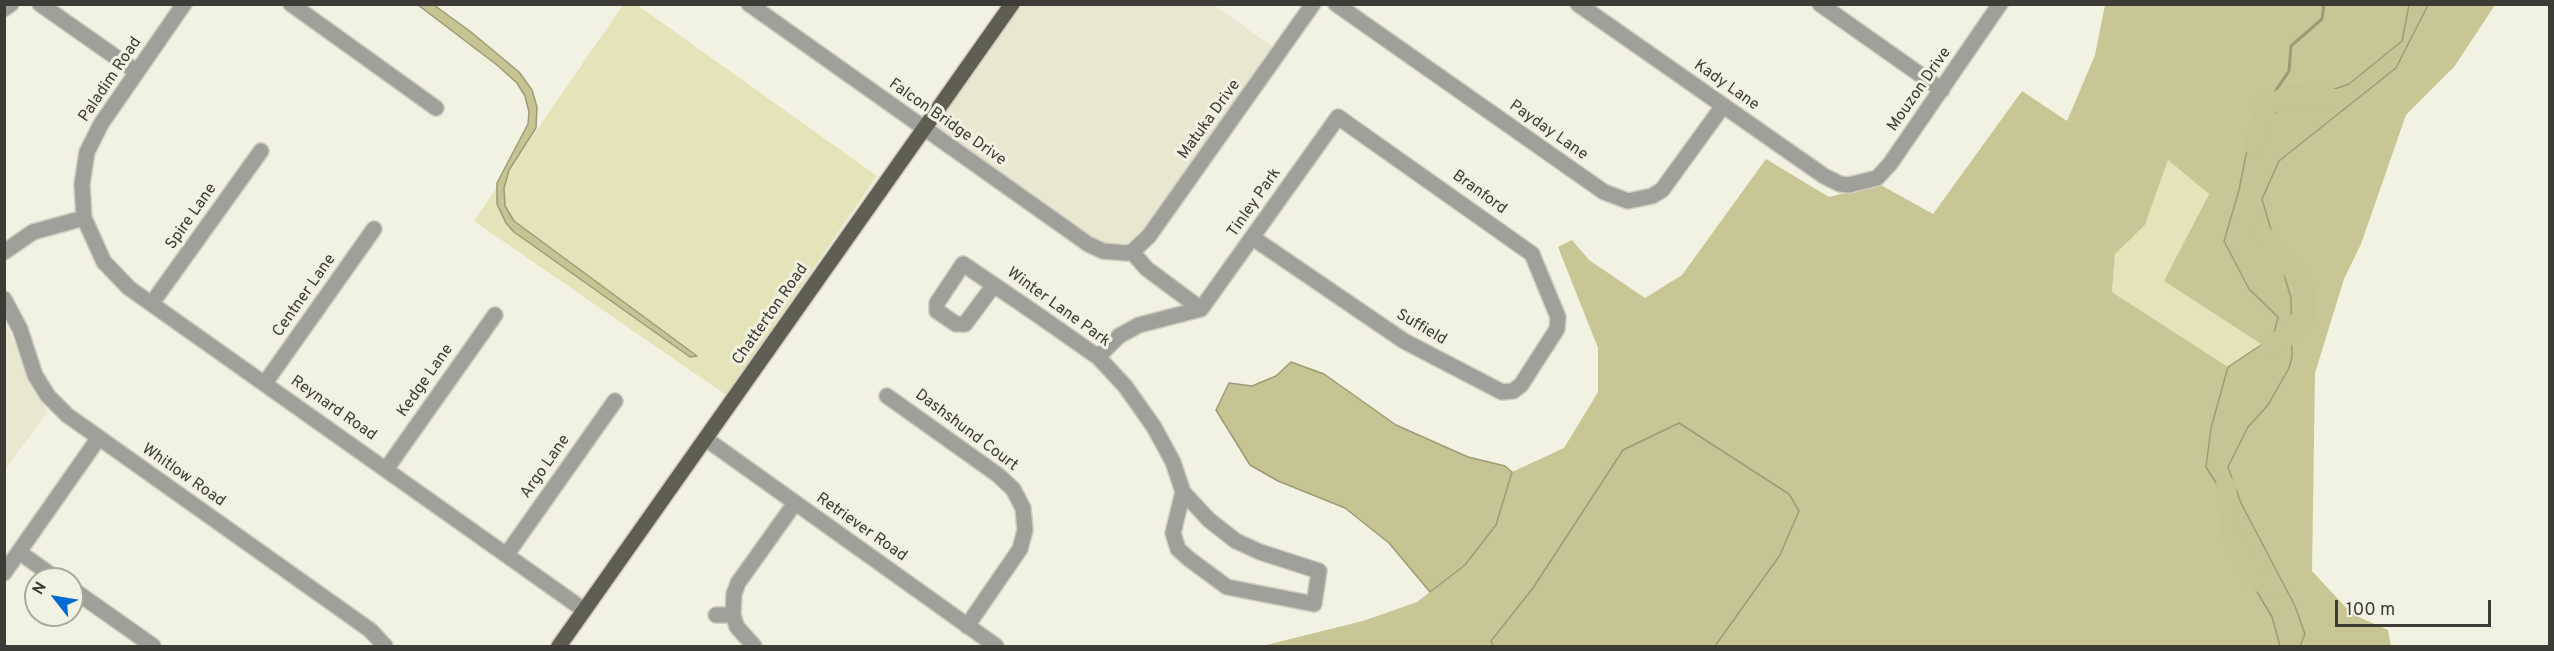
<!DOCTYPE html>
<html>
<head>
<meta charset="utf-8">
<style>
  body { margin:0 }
  #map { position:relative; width:2554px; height:651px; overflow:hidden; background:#f2f2e2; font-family:Overpass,sans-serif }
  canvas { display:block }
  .frame { position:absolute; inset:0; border:6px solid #3c3b35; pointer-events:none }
  .north { position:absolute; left:24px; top:567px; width:60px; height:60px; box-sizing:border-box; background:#f2f2e2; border:2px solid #a9a99d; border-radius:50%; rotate:301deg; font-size:16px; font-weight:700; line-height:24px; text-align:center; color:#3c3b35 }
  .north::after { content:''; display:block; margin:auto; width:21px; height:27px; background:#0169d1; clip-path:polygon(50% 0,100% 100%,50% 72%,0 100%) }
  .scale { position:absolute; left:2335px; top:600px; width:156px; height:27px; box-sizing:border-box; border:3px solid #3c3b35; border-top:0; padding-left:8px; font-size:18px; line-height:21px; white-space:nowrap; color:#3c3b35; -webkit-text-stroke:4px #f2f2e2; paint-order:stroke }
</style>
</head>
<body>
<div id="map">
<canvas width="2554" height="651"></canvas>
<div class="frame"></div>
<div class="north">N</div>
<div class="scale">100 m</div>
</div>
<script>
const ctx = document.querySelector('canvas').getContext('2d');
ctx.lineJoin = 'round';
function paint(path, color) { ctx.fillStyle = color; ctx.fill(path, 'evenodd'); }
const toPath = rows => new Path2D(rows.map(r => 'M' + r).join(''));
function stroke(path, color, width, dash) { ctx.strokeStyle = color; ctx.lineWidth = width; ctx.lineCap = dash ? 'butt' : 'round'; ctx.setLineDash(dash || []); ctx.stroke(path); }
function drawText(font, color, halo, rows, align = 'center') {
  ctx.font = font + ' Overpass,sans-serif'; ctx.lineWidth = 6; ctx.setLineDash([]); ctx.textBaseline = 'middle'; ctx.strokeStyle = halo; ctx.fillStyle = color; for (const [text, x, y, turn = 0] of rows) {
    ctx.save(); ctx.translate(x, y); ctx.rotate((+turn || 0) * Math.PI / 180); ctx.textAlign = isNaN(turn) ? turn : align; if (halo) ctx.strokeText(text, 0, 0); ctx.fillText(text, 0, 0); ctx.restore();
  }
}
const built = toPath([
  [1022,5,1214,5,1287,57,1150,247,1117,261,1089,255,924,138],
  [4,320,47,412,5,470,4,470]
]);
const green = toPath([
  [623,5,637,5,877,176,726,395,474,221],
  [2168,160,2209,193,2165,281,2261,344,2228,367,2112,292,2115,253,2145,225]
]);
const forest = toPath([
  [2105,5,2409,5,2402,41,2349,84,2286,106,2239,190,2224,241,2249,289,2278,317,2273,337,2261,344,2164,281,2209,194,2168,160,2145,225,2115,254,2112,292,2228,367,2211,428,2206,467,2218,486,2240,538,2256,590,2272,617,2280,646,1715,646,1780,555,1533,588,1491,641,1493,646,1262,646,1363,621,1417,602,1465,565,1496,525,1512,472,1564,448,1598,392,1598,348,1558,247,1572,240,1589,260,1645,298,1682,275,1766,159,1829,197,1879,184,1933,214,2022,91,2067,121,2095,55],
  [2427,5,2495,5,2454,67,2406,115,2361,244,2344,279,2315,373,2312,571,2352,614,2388,630,2391,646,2300,646,2305,633,2295,606,2241,503,2228,467,2248,427,2268,405,2291,298,2262,199,2279,161,2396,68]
]);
const water = toPath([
  [418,5,434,5,471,32,519,72,532,90,537,107,536,128,509,170,504,188,505,206,514,221,697,356,690,357,514,232,506,223,497,204,497,183,528,124,529,112,525,96,517,83,497,65,418,5],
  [2409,5,2428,5,2396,68,2279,161,2262,199,2291,298,2292,357,2289,368,2268,405,2248,427,2228,467,2241,503,2295,606,2305,634,2300,646,2280,646,2272,617,2256,590,2240,538,2218,486,2206,467,2211,428,2228,367,2273,337,2278,317,2249,289,2224,241,2239,190,2252,125,2286,106,2349,84,2402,41,2409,5],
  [1291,362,1324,374,1396,425,1468,457,1505,466,1512,472,1496,525,1465,565,1430,592,1389,543,1345,508,1278,481,1250,465,1216,410,1229,383,1252,386,1276,376,1291,362],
  [1679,423,1789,494,1799,511,1780,555,1715,646,1493,646,1491,641,1533,588,1623,450,1679,423]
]);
const stream = toPath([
  [2266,105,2289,71,2291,46,2322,19,2324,4]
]);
const river = toPath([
  [2254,146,2266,105,2293,95,2335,99],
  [2261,233,2302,281,2308,309,2289,335,2271,345],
  [2226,486,2230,534,2251,575,2272,590]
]);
const minor = toPath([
  [40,4,137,72],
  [184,4,101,124,87,152,82,184,84,218,104,262,129,288,584,610],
  [291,4,436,108],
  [749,4,1088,244,1103,251,1126,253,1132,252,1149,236,1313,4],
  [1336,4,1604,192,1628,201,1652,196,1662,190,1723,106],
  [1578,4,1824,176,1840,184,1849,185,1877,178,1890,164,2000,4],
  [1820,4,1942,90],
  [4,9,11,4],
  [4,252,33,232,84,218],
  [1132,252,1147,269,1201,309],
  [994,285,965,324,956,324,937,311,937,303,963,264,994,285,1035,313,1098,357,1125,386,1154,427,1173,462,1183,492,1209,520,1236,541,1260,552,1319,571,1314,604,1227,587,1189,559,1178,549,1173,533,1183,492],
  [4,299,20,329,35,375,48,396,67,415,370,630,385,646],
  [152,303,261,151],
  [1098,357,1119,336,1139,325,1201,309,1338,117,1532,254,1558,317,1557,329,1521,385,1513,391,1502,392,1404,341,1253,238],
  [265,383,374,229],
  [887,396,998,475,1013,489,1023,508,1025,530,1020,549,967,626],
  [706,439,996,646],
  [387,468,495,315],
  [19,552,57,579],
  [507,554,615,401],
  [4,573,98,439],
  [72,589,153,646],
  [716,615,733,615],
  [754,646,737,627,733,615,734,594,738,583,795,503]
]);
const major = toPath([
  [559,646,1012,4]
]);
const streetNames = [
  ["Paladim Road",111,80,-56],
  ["Kady Lane",1726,86,35],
  ["Mouzon Drive",1920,90,-55],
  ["Matuka Drive",1210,120,-54],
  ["Falcon Bridge Drive",947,123,35],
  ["Payday Lane",1548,131,35],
  ["Branford",1479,193,36],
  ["Tinley Park",1255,203,-55],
  ["Spire Lane",192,217,-55],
  ["Centner Lane",305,296,-55],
  ["Winter Lane Park",1058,308,36],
  ["Chatterton Road",771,315,-55],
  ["Suffield",1421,328,30],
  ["Kedge Lane",426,381,-55],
  ["Reynard Road",333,409,35],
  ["Dashshund Court",966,431,37],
  ["Argo Lane",546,467,-55],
  ["Whitlow Road",183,476,35],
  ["Retriever Road",861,528,35]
];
paint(built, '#e8e7d0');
paint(green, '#e4e3b9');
paint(forest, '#c8c695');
paint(water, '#c6c492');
stroke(water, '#9d9b76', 1.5);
stroke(stream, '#9d9b76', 3);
stroke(river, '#c6c492', 20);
stroke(minor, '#cecdbf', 18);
stroke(major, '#cecdbf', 18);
stroke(minor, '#a0a09a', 15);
stroke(major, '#5e5e53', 15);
drawText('16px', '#3c3b35', '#f2f2e2', streetNames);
</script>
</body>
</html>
